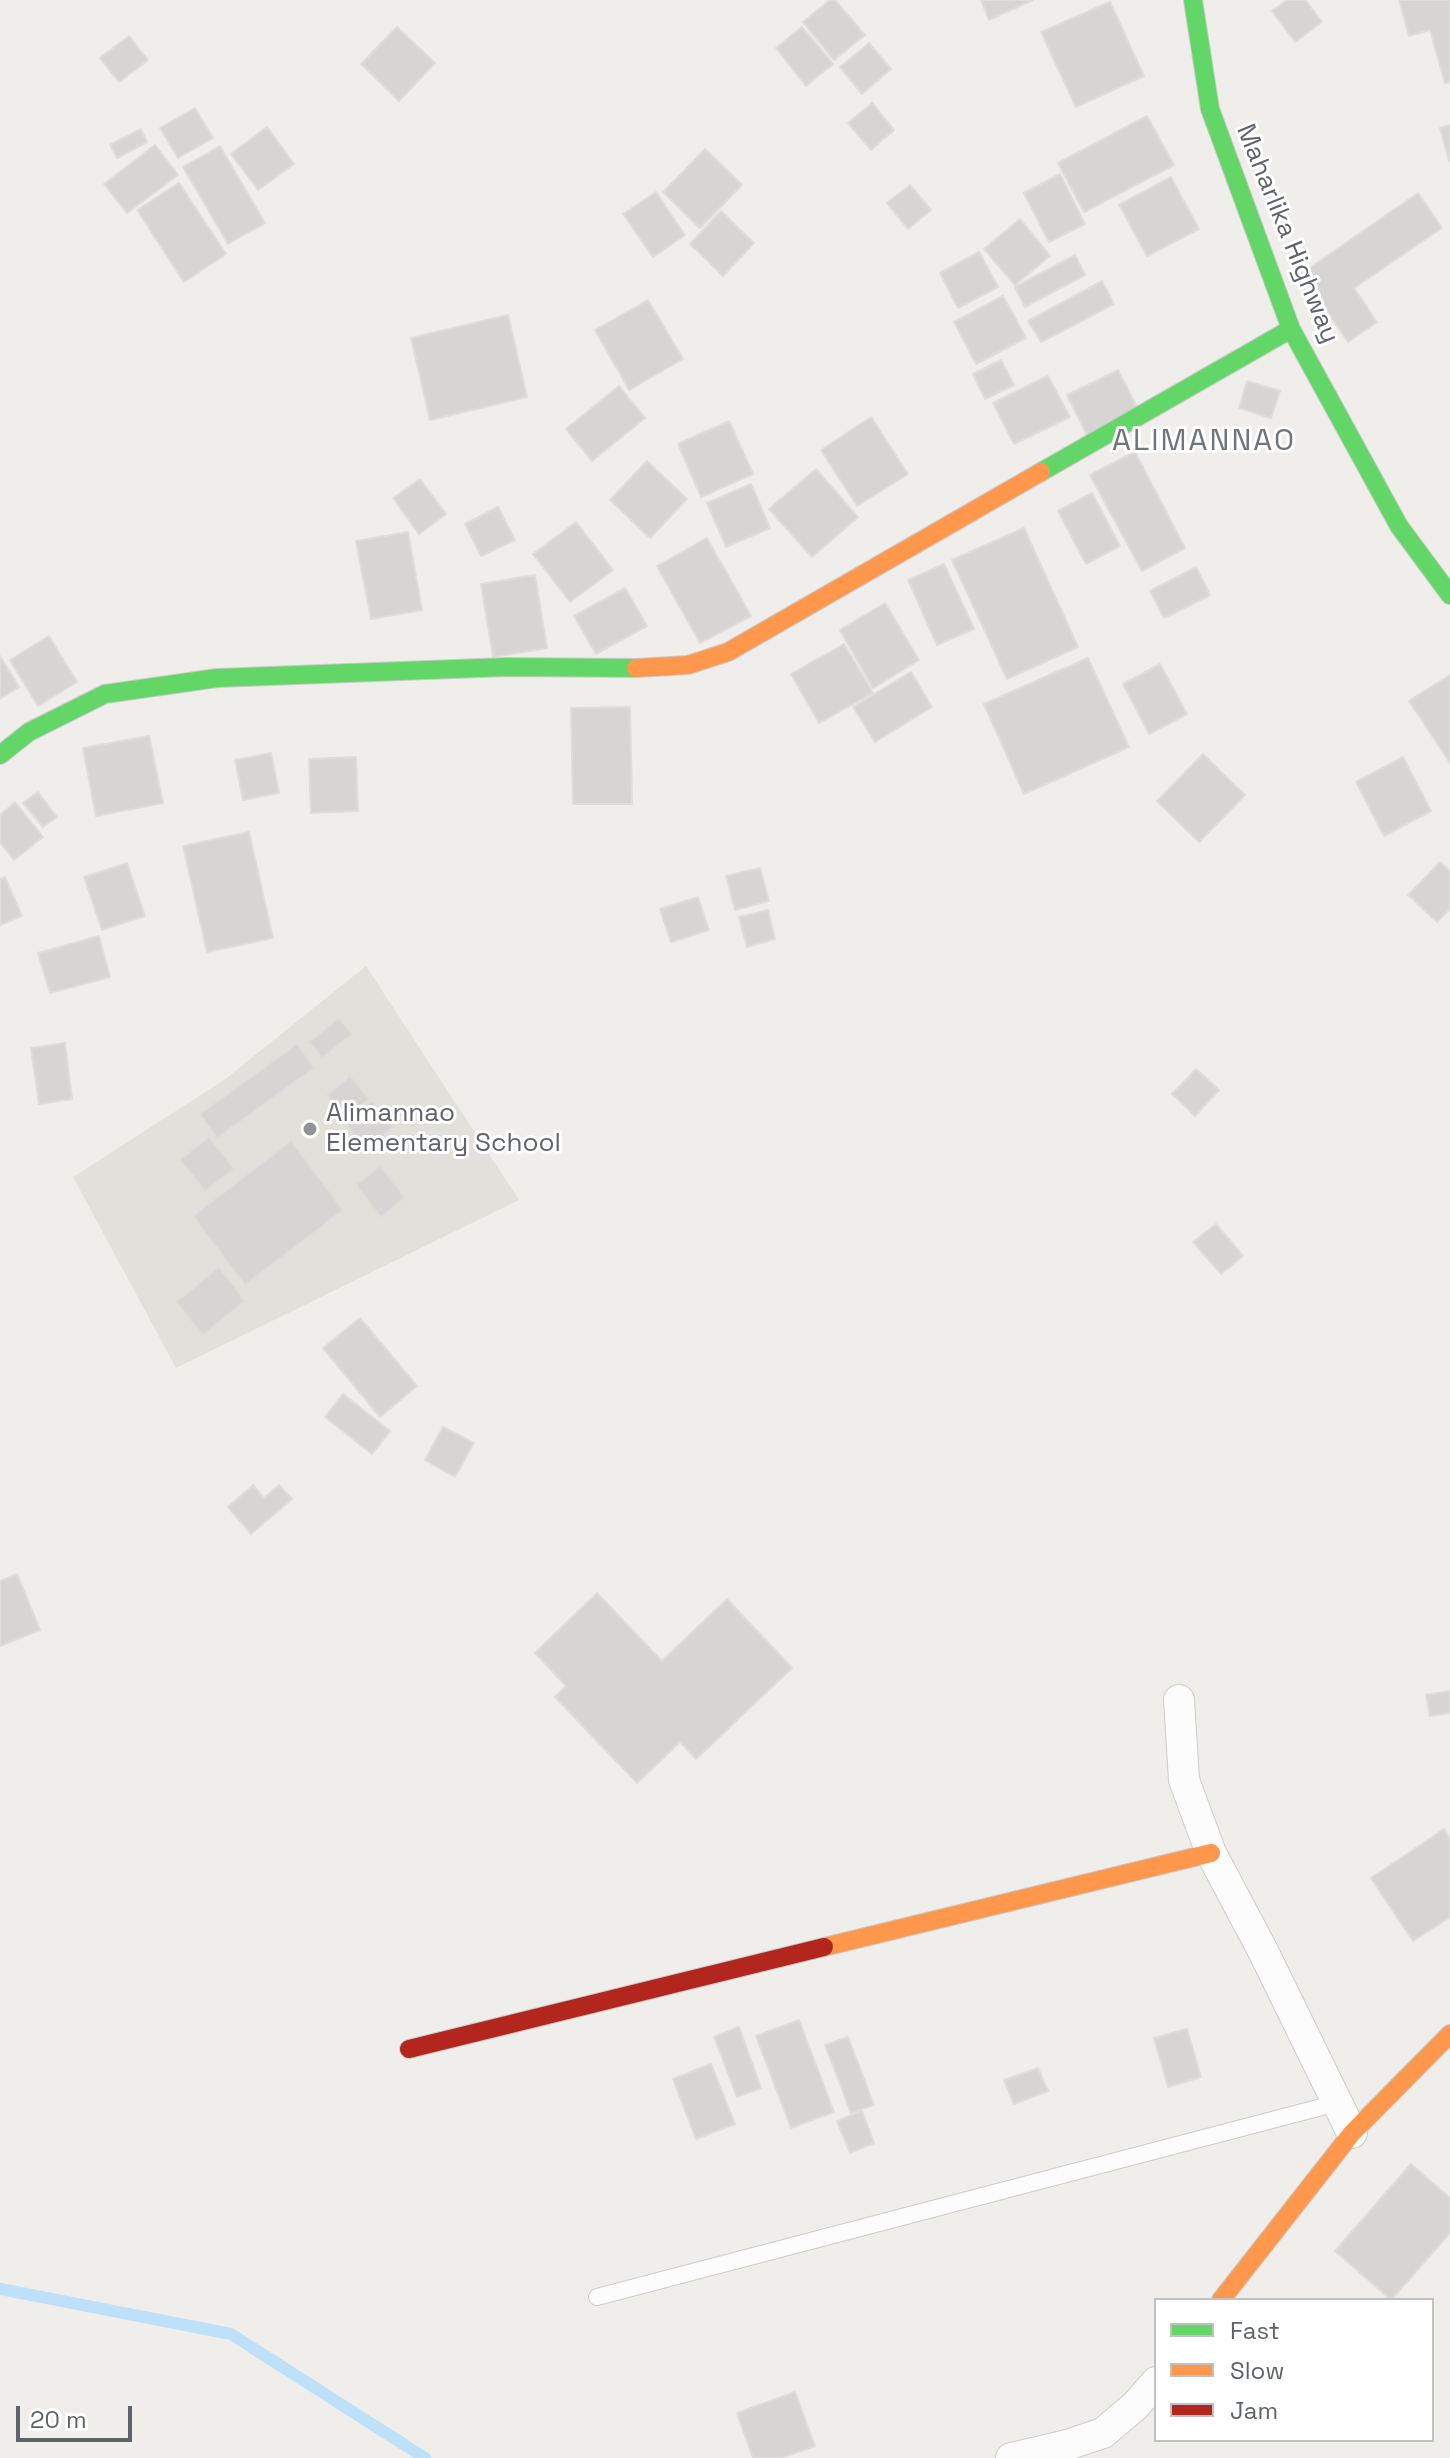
<!DOCTYPE html>
<html>
<head>
<meta charset="utf-8">
<style>
  body { margin:0 }
  #map { position:relative; width:1450px; height:2458px; overflow:hidden; background:#efeeea; font-family:"Space Grotesk",sans-serif }
  canvas { display:block }
  .legend { position:absolute; left:1154px; top:2298px; width:280px; height:144px; box-sizing:border-box; background:#fff; border:2px solid #bfc1c3; margin:0; padding:10px 14px; list-style:none; font-size:24px; color:#5f6368 }
  .legend li { display:flex; align-items:center; gap:16px; height:40px }
  .legend b { width:40px; border:2px solid #bfc1c3 }
  .scale { position:absolute; left:16px; top:2406px; width:116px; height:36px; box-sizing:border-box; border:4px solid #5f6368; border-top:0; padding-left:10px; font-size:24px; line-height:28px; white-space:nowrap; color:#5f6368; -webkit-text-stroke:6px #fff; paint-order:stroke }
</style>
</head>
<body>
<div id="map">
<canvas width="1450" height="2458"></canvas>
<ul class="legend">
<li><b style="height:10px;background:#63d668"></b>Fast</li>
<li><b style="height:10px;background:#ff974d"></b>Slow</li>
<li><b style="height:10px;background:#b3261e"></b>Jam</li>
</ul>
<div class="scale">20 m</div>
</div>
<script>
const ctx = document.querySelector('canvas').getContext('2d');
ctx.lineJoin = 'round';
function paint(path, color) { ctx.fillStyle = color; ctx.fill(path, 'evenodd'); }
const toPath = rows => new Path2D(rows.map(r => 'M' + r).join(''));
function stroke(path, color, width, dash) { ctx.strokeStyle = color; ctx.lineWidth = width; ctx.lineCap = dash ? 'butt' : 'round'; ctx.setLineDash(dash || []); ctx.stroke(path); }
function drawText(font, color, halo, rows, align = 'center') {
  ctx.font = font + ' "Space Grotesk",sans-serif'; ctx.lineWidth = 6; ctx.setLineDash([]); ctx.textBaseline = 'middle'; ctx.strokeStyle = halo; ctx.fillStyle = color; for (const [text, x, y, turn = 0] of rows) {
    ctx.save(); ctx.translate(x, y); ctx.rotate((+turn || 0) * Math.PI / 180); ctx.textAlign = isNaN(turn) ? turn : align; if (halo) ctx.strokeText(text, 0, 0); ctx.fillText(text, 0, 0); ctx.restore();
  }
}
const education = toPath([
  [366,966,519,1200,176,1368,73,1177,224,1080]
]);
const stream = toPath([
  [0,2289,231,2334,425,2458]
]);
const building = toPath([
  [830,0,835,0,865,35,834,60,803,22,830,0],
  [981,0,1033,0,989,20,981,0],
  [1287,0,1305,0,1322,22,1295,42,1272,11,1287,0],
  [1399,0,1450,0,1450,82,1445,83,1430,30,1409,36,1399,0],
  [1110,2,1144,76,1076,107,1041,32,1110,2],
  [397,27,435,63,399,101,361,64,397,27],
  [802,27,833,64,806,86,776,48,802,27],
  [129,36,148,60,119,82,100,58,129,36],
  [869,43,891,69,862,94,840,67,869,43],
  [872,103,894,130,871,150,848,123,872,103],
  [195,108,213,138,178,158,160,128,195,108],
  [1147,116,1174,165,1084,212,1058,163,1147,116],
  [1450,125,1450,161,1449,161,1440,128,1450,125],
  [267,127,294,164,258,190,231,154,267,127],
  [141,129,147,142,117,158,110,145,141,129],
  [155,145,178,175,127,213,104,184,155,145],
  [220,146,265,223,228,244,183,167,220,146],
  [705,149,742,185,700,228,663,192,705,149],
  [1060,174,1085,224,1049,242,1024,193,1060,174],
  [1171,177,1199,229,1147,256,1119,205,1171,177],
  [179,183,226,254,184,282,137,210,179,183],
  [910,185,931,210,908,229,887,203,910,185],
  [656,192,685,235,653,257,623,214,656,192],
  [1418,193,1442,228,1354,288,1377,322,1348,342,1301,274,1418,193],
  [721,211,754,243,723,276,690,244,721,211],
  [1020,219,1050,256,1015,285,984,249,1020,219],
  [979,252,998,287,958,308,940,273,979,252],
  [1075,255,1085,275,1025,307,1015,287,1075,255],
  [1102,281,1114,304,1041,342,1028,321,1102,281],
  [1003,296,1026,338,976,364,954,322,1003,296],
  [648,300,683,359,629,390,595,330,648,300],
  [508,315,527,397,430,420,411,338,508,315],
  [1001,360,1014,385,985,399,973,374,1001,360],
  [1118,370,1138,409,1087,435,1067,395,1118,370],
  [1048,376,1070,417,1014,444,993,403,1048,376],
  [1247,381,1280,391,1271,418,1239,408,1247,381],
  [619,386,645,418,592,461,566,429,619,386],
  [871,417,908,474,857,506,821,450,871,417],
  [729,421,753,474,701,497,678,444,729,421],
  [1135,452,1185,548,1142,571,1090,475,1135,452],
  [647,461,687,499,650,538,610,500,647,461],
  [816,469,858,517,812,557,769,509,816,469],
  [420,479,446,514,419,534,393,498,420,479],
  [751,484,770,528,726,547,707,503,751,484],
  [1092,493,1120,546,1086,564,1058,511,1092,493],
  [498,507,515,540,481,556,465,524,498,507],
  [576,522,613,570,570,602,533,554,576,522],
  [1024,528,1078,647,1007,679,952,560,1024,528],
  [408,532,422,610,371,619,356,541,408,532],
  [707,538,751,616,700,643,657,566,707,538],
  [944,564,974,629,937,645,908,580,944,564],
  [1196,567,1210,595,1164,618,1150,591,1196,567],
  [535,575,547,648,493,657,481,584,535,575],
  [625,588,647,626,596,654,574,616,625,588],
  [885,603,919,660,873,688,840,630,885,603],
  [49,636,77,682,38,706,10,660,49,636],
  [844,644,873,693,819,723,791,674,844,644],
  [0,656,19,687,0,699,0,656],
  [1088,658,1129,747,1024,794,984,704,1088,658],
  [1160,664,1187,714,1149,734,1123,684,1160,664],
  [911,672,932,707,875,742,853,707,911,672],
  [1450,675,1450,763,1409,701,1450,675],
  [630,707,632,804,573,804,571,708,630,707],
  [149,736,163,803,96,816,83,748,149,736],
  [271,753,279,793,243,800,235,760,271,753],
  [1203,754,1245,795,1199,842,1157,801,1203,754],
  [356,757,358,811,311,813,309,759,356,757],
  [1403,757,1431,811,1384,836,1356,782,1403,757],
  [38,792,57,817,43,827,23,803,38,792],
  [15,802,43,837,14,860,0,842,0,815,15,802],
  [249,832,273,938,207,952,183,846,249,832],
  [1440,862,1450,871,1450,909,1437,922,1408,895,1440,862],
  [127,863,145,916,102,930,84,877,127,863],
  [760,868,769,901,735,910,726,876,760,868],
  [5,877,22,916,0,925,0,879,5,877],
  [698,897,709,930,671,942,660,909,698,897],
  [768,910,775,939,747,947,739,917,768,910],
  [99,936,110,977,50,993,38,953,99,936],
  [339,1018,352,1034,322,1058,309,1042,339,1018],
  [65,1043,72,1099,39,1104,31,1048,65,1043],
  [297,1044,314,1068,217,1138,200,1114,297,1044],
  [1196,1069,1219,1090,1195,1116,1172,1094,1196,1069],
  [350,1076,369,1099,346,1118,327,1095,350,1076],
  [372,1101,394,1126,367,1149,345,1123,372,1101],
  [209,1137,234,1169,205,1191,180,1160,209,1137],
  [291,1141,343,1210,245,1285,193,1216,291,1141],
  [380,1166,405,1197,381,1217,356,1185,380,1166],
  [1216,1224,1243,1256,1221,1274,1193,1242,1216,1224],
  [219,1267,245,1301,203,1335,176,1302,219,1267],
  [360,1318,417,1386,380,1417,323,1348,360,1318],
  [343,1394,390,1431,372,1454,325,1417,343,1394],
  [443,1427,474,1443,455,1477,425,1460,443,1427],
  [253,1485,264,1498,279,1485,292,1499,251,1534,228,1507,253,1485],
  [17,1574,40,1630,0,1646,0,1581,17,1574],
  [597,1593,662,1661,727,1599,792,1668,696,1759,680,1742,637,1783,555,1697,566,1686,535,1653,597,1593],
  [1450,1691,1450,1713,1430,1716,1426,1695,1450,1691],
  [1444,1829,1450,1839,1450,1917,1413,1941,1371,1878,1444,1829],
  [799,2020,834,2112,791,2128,756,2036,799,2020],
  [739,2027,761,2088,737,2097,714,2037,739,2027],
  [1187,2029,1201,2077,1168,2087,1154,2038,1187,2029],
  [848,2037,874,2105,851,2113,825,2045,848,2037],
  [711,2064,735,2124,696,2139,673,2079,711,2064],
  [1038,2068,1048,2091,1014,2104,1004,2080,1038,2068],
  [862,2111,874,2143,850,2153,837,2121,862,2111],
  [1411,2164,1450,2198,1450,2233,1391,2300,1335,2251,1411,2164],
  [795,2392,815,2446,781,2458,753,2458,737,2413,795,2392]
]);
const lane = toPath([
  [597,2297,1337,2103]
]);
const street = toPath([
  [1179,1700,1184,1780,1211,1853,1263,1951,1352,2133],
  [1011,2458,1067,2445,1103,2433,1136,2405,1156,2382]
]);
const fast = toPath([
  [1193,0,1210,109,1291,329,1399,526,1450,595],
  [1041,472,1291,329],
  [0,755,29,732,105,694,217,678,507,667,636,668]
]);
const slow = toPath([
  [636,668,688,665,728,652,1041,472],
  [824,1947,1211,1853],
  [1221,2300,1352,2133,1450,2034]
]);
const jam = toPath([
  [409,2049,824,1947]
]);
const markers = [
  [310,1129,8,"#919496"]
];
const streetNames = [
  ["Maharlika Highway",1287,234,68]
];
const poiNames = [
  ["Alimannao",326,1114],
  ["Elementary School",326,1144]
];
const quarterNames = [
  ["ALIMANNAO",1204,442]
];
paint(education, '#e2e0da');
stroke(stream, '#bfe0f9', 12);
paint(building, '#d6d5d3');
stroke(building, '#deddd9', 2);
stroke(lane, '#cbcccc', 18);
stroke(street, '#cbcccc', 32);
stroke(fast, '#cacacb', 20);
stroke(slow, '#cacacb', 20);
stroke(jam, '#cacacb', 20);
stroke(lane, '#fdfcfc', 16);
stroke(street, '#fdfcfc', 30);
stroke(fast, '#63d668', 18);
stroke(slow, '#ff974d', 18);
stroke(jam, '#b3261e', 18);
for (const [x, y, r, color] of markers) { const dot = new Path2D(); dot.arc(x, y, r, 0, 2 * Math.PI); ctx.fillStyle = color; ctx.fill(dot); stroke(dot, '#fff', 3); }
drawText('26px', '#5f6368', '#fff', streetNames);
drawText('26px', '#5f6368', '#fff', poiNames, 'left');
ctx.letterSpacing = '2px';
drawText('30px', '#70757a', '#fff', quarterNames);
ctx.letterSpacing = '0px';
</script>
</body>
</html>
